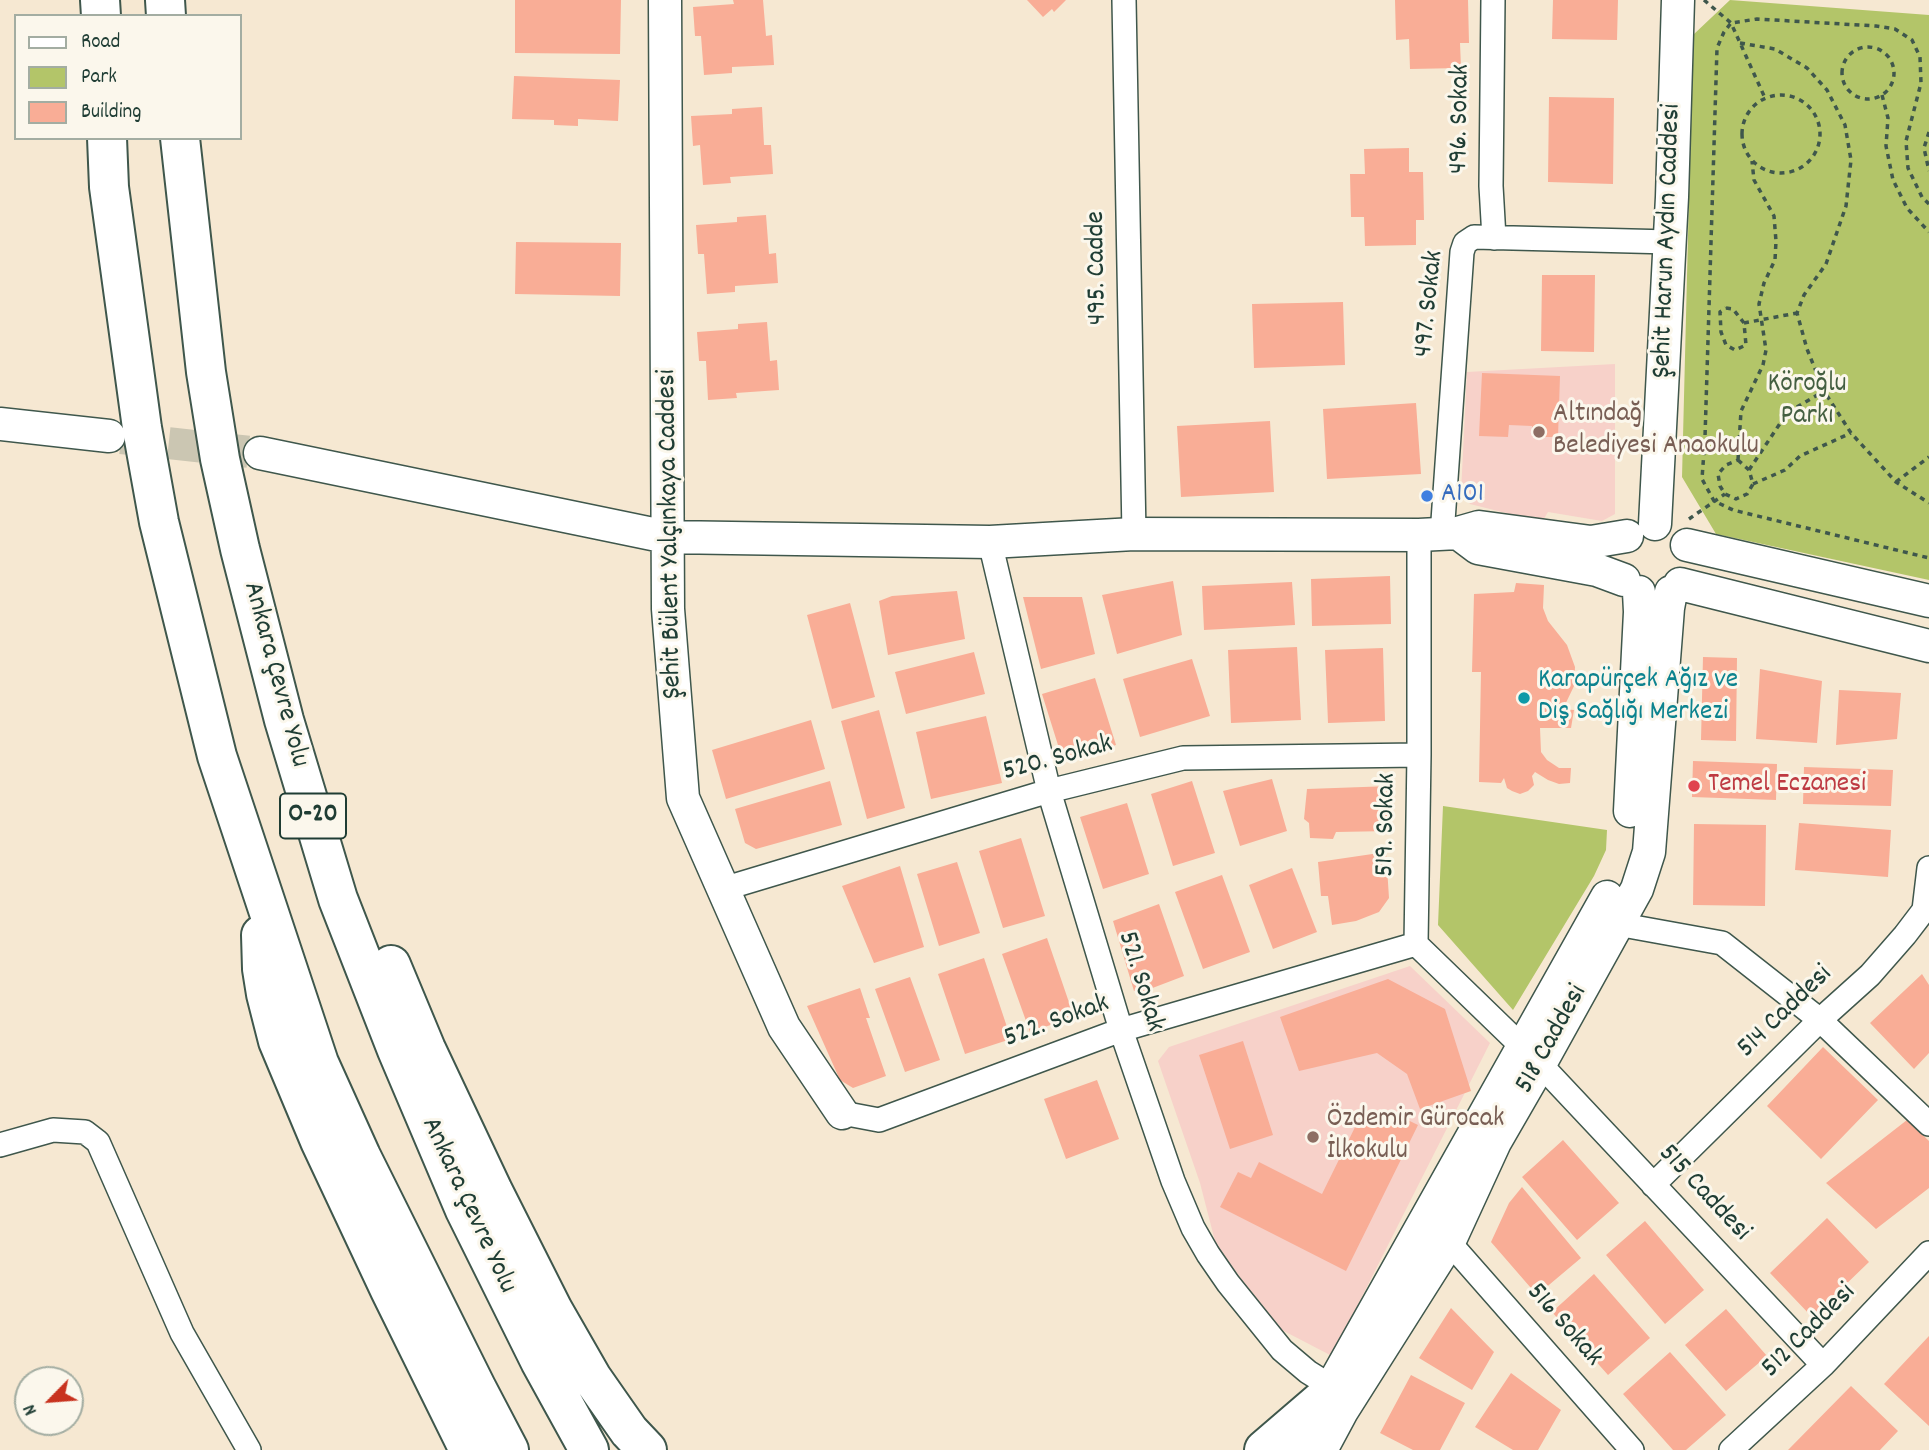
<!DOCTYPE html>
<html>
<head>
<meta charset="utf-8">
<style>
  body { margin:0 }
  #map { position:relative; width:1929px; height:1450px; overflow:hidden; background:#f6e8d2; font-family:Dekko,sans-serif }
  canvas { display:block }
  .legend { position:absolute; left:14px; top:14px; width:228px; height:126px; box-sizing:border-box; background:#fbf7ec; border:2px solid #a3ada2; margin:0; padding:9px 12px; list-style:none; font-size:21px; color:#1f3d34 }
  .legend li { display:flex; align-items:center; gap:14px; height:35px }
  .legend b { width:35px; border:2px solid #a3ada2 }
  .north { position:absolute; left:14px; top:1366px; width:70px; height:70px; box-sizing:border-box; background:#fbf7ec; border:2px solid #a3ada2; border-radius:50%; rotate:245deg; font-size:19px; font-weight:700; line-height:28px; text-align:center; color:#1f3d34 }
  .north::after { content:''; display:block; margin:auto; width:24px; height:32px; background:#c8321e; clip-path:polygon(50% 0,100% 100%,50% 72%,0 100%) }
</style>
</head>
<body>
<div id="map">
<canvas width="1929" height="1450"></canvas>
<ul class="legend">
<li><b style="height:9px;background:#fff"></b>Road</li>
<li><b style="height:19px;background:#b3c569"></b>Park</li>
<li><b style="height:19px;background:#f9ad96"></b>Building</li>
</ul>
<div class="north">N</div>
</div>
<script>
const ctx = document.querySelector('canvas').getContext('2d');
ctx.lineJoin = 'round';
function paint(path, color) { ctx.fillStyle = color; ctx.fill(path, 'evenodd'); }
const toPath = rows => new Path2D(rows.map(r => 'M' + r).join(''));
function stroke(path, color, width, dash) { ctx.strokeStyle = color; ctx.lineWidth = width; ctx.lineCap = dash ? 'butt' : 'round'; ctx.setLineDash(dash || []); ctx.stroke(path); }
function drawText(font, color, halo, rows, align = 'center') {
  ctx.font = font + ' Dekko,sans-serif'; ctx.lineWidth = 6; ctx.setLineDash([]); ctx.textBaseline = 'middle'; ctx.strokeStyle = halo; ctx.fillStyle = color; for (const [text, x, y, turn = 0] of rows) {
    ctx.save(); ctx.translate(x, y); ctx.rotate((+turn || 0) * Math.PI / 180); ctx.textAlign = isNaN(turn) ? turn : align; if (halo) ctx.strokeText(text, 0, 0); ctx.fillText(text, 0, 0); ctx.restore();
  }
}
const built = toPath([
  [1615,364,1615,514,1602,521,1548,512,1542,522,1470,504,1461,492,1467,372],
  [1410,966,1490,1043,1332,1356,1278,1328,1216,1245,1200,1183,1158,1061,1169,1047]
]);
const green = toPath([
  [1730,0,1929,15,1929,580,1716,534,1682,477,1693,35],
  [1443,806,1607,830,1606,850,1594,876,1513,1010,1438,925]
]);
const building = toPath([
  [515,0,621,0,620,54,515,53],
  [733,0,763,0,766,36,772,35,774,65,732,67,732,73,704,75,701,36,695,36,693,7,734,4],
  [1027,0,1066,0,1054,12,1052,9,1043,17],
  [1395,0,1468,0,1469,43,1460,43,1461,68,1410,69,1409,39,1396,40],
  [1553,0,1618,0,1617,40,1552,39],
  [514,76,620,80,618,121,578,119,578,126,554,125,554,120,512,119],
  [1549,97,1614,98,1613,184,1548,182],
  [762,107,764,145,771,145,773,174,730,177,731,183,703,185,700,145,693,146,691,116,732,114,732,109],
  [1409,148,1409,172,1423,172,1424,220,1416,220,1416,245,1365,246,1364,217,1351,217,1350,174,1365,174,1364,149],
  [766,215,769,254,776,253,778,283,735,286,735,292,707,294,704,254,698,254,696,225,737,222,737,217],
  [516,242,621,243,620,296,515,294],
  [1542,275,1595,275,1594,352,1541,351],
  [1343,302,1345,365,1254,368,1252,304],
  [767,322,770,361,777,360,779,390,736,393,737,398,708,400,706,361,699,361,697,332,738,329,738,324],
  [1482,373,1560,376,1558,437,1532,437,1532,426,1509,425,1508,437,1479,436],
  [1416,403,1421,474,1327,479,1323,409],
  [1270,421,1274,492,1181,497,1177,426],
  [1390,576,1391,624,1312,626,1311,579],
  [1173,581,1182,635,1117,654,1102,595],
  [1292,582,1295,625,1204,630,1202,586],
  [1516,583,1544,585,1543,608,1548,621,1567,645,1575,667,1574,686,1563,709,1574,710,1571,728,1540,728,1541,752,1547,760,1559,768,1571,768,1570,783,1559,784,1548,780,1535,772,1532,776,1534,785,1528,791,1520,794,1512,791,1507,788,1504,778,1501,783,1479,782,1481,672,1472,672,1474,594,1514,592],
  [957,591,965,639,888,655,879,601,892,596],
  [1023,597,1082,597,1095,654,1041,669],
  [850,603,875,697,832,709,807,615],
  [1297,647,1301,720,1231,723,1228,650],
  [1383,648,1385,721,1328,723,1325,650],
  [974,652,985,694,906,714,895,672],
  [1703,657,1737,658,1736,741,1701,740],
  [1192,659,1210,716,1140,737,1123,679],
  [1760,669,1822,681,1817,743,1756,739],
  [1095,678,1116,745,1063,761,1042,694],
  [1839,690,1901,693,1897,739,1836,745],
  [879,710,905,808,867,819,841,721],
  [986,716,1002,783,931,799,916,732],
  [811,720,825,769,726,799,712,750],
  [1693,761,1777,764,1776,800,1692,797],
  [1804,767,1893,770,1891,806,1803,804],
  [1272,779,1287,831,1240,846,1223,791],
  [830,781,842,825,756,849,745,843,735,809],
  [1192,781,1215,853,1173,866,1151,794],
  [1391,786,1390,831,1336,832,1333,839,1310,838,1309,823,1304,819,1307,789],
  [1127,803,1149,874,1103,889,1080,817],
  [1799,823,1891,830,1888,877,1795,870],
  [1694,824,1766,825,1765,906,1693,905],
  [1021,838,1045,916,1003,928,979,851],
  [1386,852,1389,898,1379,912,1356,921,1332,925,1328,896,1321,896,1318,862],
  [957,862,980,933,939,946,917,874],
  [900,866,924,947,874,963,842,886],
  [1292,868,1317,932,1273,949,1249,885],
  [1222,875,1250,952,1203,969,1175,892],
  [1159,904,1184,976,1142,992,1134,991,1113,921],
  [1047,938,1074,1017,1030,1032,1002,954],
  [984,958,1011,1039,965,1054,938,974],
  [1922,974,1929,985,1929,1053,1914,1069,1870,1023],
  [910,977,940,1060,905,1072,875,989],
  [1388,979,1445,1009,1471,1091,1420,1109,1407,1074,1377,1053,1299,1071,1280,1017],
  [860,988,870,1018,866,1018,886,1076,853,1088,840,1080,807,1006],
  [1243,1041,1273,1135,1230,1149,1199,1055],
  [1823,1047,1878,1100,1821,1159,1767,1106],
  [1097,1080,1119,1139,1066,1159,1044,1099],
  [1364,1109,1383,1118,1387,1110,1418,1125,1346,1271,1220,1207,1238,1172,1251,1178,1259,1162,1322,1194],
  [1907,1120,1929,1141,1929,1188,1876,1229,1826,1183],
  [1563,1140,1619,1203,1577,1240,1522,1177],
  [1522,1187,1581,1258,1537,1295,1491,1242,1509,1203],
  [1827,1218,1869,1262,1812,1317,1770,1273],
  [1645,1221,1704,1290,1665,1324,1606,1255],
  [1594,1274,1650,1338,1608,1375,1552,1312],
  [1451,1308,1494,1352,1472,1390,1419,1358],
  [1726,1309,1767,1356,1726,1391,1685,1345],
  [1929,1336,1929,1426,1884,1384],
  [1670,1352,1726,1415,1686,1450,1673,1450,1623,1394],
  [1511,1373,1561,1410,1538,1450,1513,1450,1475,1427],
  [1411,1375,1465,1403,1440,1450,1413,1450,1380,1433],
  [1851,1386,1898,1431,1880,1450,1788,1450]
]);
const secondaryTunnel = toPath([
  [121,438,260,453]
]);
const path = toPath([
  [1704,0,1731,23,1765,98],
  [1740,43,1775,49,1807,68,1827,90,1845,125,1851,160,1846,206,1826,264,1804,295,1797,313,1807,349,1824,391,1851,433,1896,482,1929,503],
  '1842 73a26 26 0 1 1 52 0a26 26 0 1 1-52 0Z',
  [1882,95,1888,118,1886,146,1893,180,1907,208,1929,232],
  '1742 134a39 39 0 1 1 78 0a39 39 0 1 1-78 0Z',
  [1929,132,1924,148,1929,171],
  [1929,204,1922,197,1908,168,1906,141,1921,83,1920,57,1912,40,1895,29,1876,26,1757,19,1731,23,1724,32,1717,48,1705,437,1702,479,1714,501,1733,510,1929,558],
  [1726,308,1733,309,1744,323,1746,345,1735,350,1726,345,1721,332,1720,312,1726,308],
  [1744,323,1797,313],
  [1738,460,1741,411,1763,365,1766,350,1759,304,1764,283,1775,260,1776,241,1774,216,1754,180,1752,161],
  [1738,460,1749,470,1753,484,1747,494,1736,499,1725,494,1720,486,1718,474,1726,465,1738,460],
  [1749,470,1787,413,1824,391],
  [1896,482,1929,457],
  [1753,484,1785,470,1800,456,1851,433],
  [1689,519,1725,494]
]);
const street = toPath([
  [1124,0,1134,534],
  [1493,0,1491,186,1494,238],
  [1419,535,1419,755,1416,944,1540,1064,1823,1365],
  [1442,535,1462,252,1465,243,1474,237,1670,242],
  [990,542,1049,791,1121,1030,1173,1181,1193,1228,1208,1254,1228,1283,1282,1350,1308,1372,1332,1387],
  [723,889,1049,791,1183,758,1419,755],
  [1617,924,1722,943,1820,1020,1929,1124],
  [842,1113,879,1120,1121,1030,1416,944],
  [0,1145,53,1130,85,1132,98,1142,182,1333,249,1450],
  [1653,1185,1820,1020,1870,975,1905,935,1924,910,1929,868],
  [1449,1242,1632,1450],
  [1731,1450,1823,1365,1929,1253]
]);
const secondary = toPath([
  [665,0,668,609,683,798,784,1027,842,1113],
  [0,424,109,436],
  [260,453,667,537,990,542,1134,534,1419,535,1458,533],
  [1655,524,1672,197,1678,0],
  [1687,545,1929,601],
  [1624,580,1597,570,1478,548,1458,533,1479,527,1591,542,1627,536],
  [1680,584,1929,646],
  [1630,811,1640,612,1639,592],
  [1296,1450,1607,897],
  [1321,1450,1342,1411,1449,1242,1495,1142,1540,1064,1637,889,1649,852,1668,608,1671,592]
]);
const highway = toPath([
  [100,0,101,16],
  [165,0,166,16],
  [107,138,109,187,142,428,159,522,217,756,319,1063,361,1156,476,1387,509,1450],
  [180,138,206,372,220,459,240,549,284,720,338,899,397,1050,465,1210,540,1361,589,1450],
  [261,935,262,969,266,994,278,1041,320,1141,390,1290,469,1450],
  [391,965,426,1049,493,1191,553,1310,592,1378,629,1431,647,1450],
  [1264,1450,1328,1395]
]);
const markers = [
  [1539,432,7,"#8d6e63"],
  [1427,496,7,"#3f7fe0"],
  [1524,698,7,"#0f9aa8"],
  [1694,786,7,"#e0444e"],
  [1313,1137,7,"#8d6e63"]
];
const shields = [
  [313,816,66]
];
const shieldNames = [
  ["O-20",313,816]
];
const streetNames = [
  ["496. Sokak",1462,119,-89],
  ["Şehit Harun Aydın Caddesi",1669,241,-88],
  ["495. Cadde",1099,268,-91],
  ["497. Sokak",1431,304,-84],
  ["Şehit Bülent Yalçınkaya Caddesi",672,534,-91],
  ["Ankara Çevre Yolu",274,675,75],
  ["520. Sokak",1058,760,-15],
  ["519. Sokak",1388,825,-89],
  ["521. Sokak",1139,982,73],
  ["514 Caddesi",1786,1013,-44],
  ["522. Sokak",1057,1023,-20],
  ["518 Caddesi",1553,1040,-61],
  ["515 Caddesi",1703,1194,47],
  ["Ankara Çevre Yolu",467,1206,65],
  ["516 Sokak",1563,1326,49],
  ["512 Caddesi",1810,1332,-45]
];
const parkNames = [
  ["Köroğlu",1807,386],
  ["Parkı",1807,418]
];
const educationNames = [
  ["Altındağ",1553,416],
  ["Belediyesi Anaokulu",1553,448],
  ["Özdemir Gürocak",1327,1121],
  ["İlkokulu",1327,1153]
];
const shopNames = [
  ["A101",1441,496]
];
const cultureNames = [
  ["Karapürçek Ağız ve",1538,682],
  ["Diş Sağlığı Merkezi",1538,714]
];
const healthNames = [
  ["Temel Eczanesi",1708,786]
];
paint(built, '#f7d1c9');
paint(green, '#b3c569');
paint(building, '#f9ad96');
stroke(secondaryTunnel, '#cbc6b2', 32, [32, 16]);
stroke(street, '#3f574c', 26);
stroke(secondary, '#3f574c', 35);
stroke(highway, '#3f574c', 42);
stroke(path, '#3f574c', 3.5, [5, 5]);
stroke(street, '#fff', 23);
stroke(secondary, '#fff', 32);
stroke(highway, '#fff', 38);
for (const [x, y, r, color] of markers) { const dot = new Path2D(); dot.arc(x, y, r, 0, 2 * Math.PI); ctx.fillStyle = color; ctx.fill(dot); stroke(dot, '#fbf7ec', 2.5); }
for (const [x, y, w] of shields) { const box = new Path2D(); box.roundRect(x - w / 2, y - 22.5, w, 45, 5); ctx.fillStyle = '#fbf7ec'; ctx.fill(box); stroke(box, '#1f3d34', 2); }
drawText('bold 26px', '#1f3d34', null, shieldNames);
drawText('28px', '#1f3d34', '#fbf7ec', streetNames);
drawText('28px', '#445f41', '#fbf7ec', parkNames);
drawText('28px', '#785e54', '#fbf7ec', educationNames, 'left');
drawText('28px', '#366cbe', '#fbf7ec', shopNames, 'left');
drawText('28px', '#0d838f', '#fbf7ec', cultureNames, 'left');
drawText('28px', '#be3a42', '#fbf7ec', healthNames, 'left');
</script>
</body>
</html>
